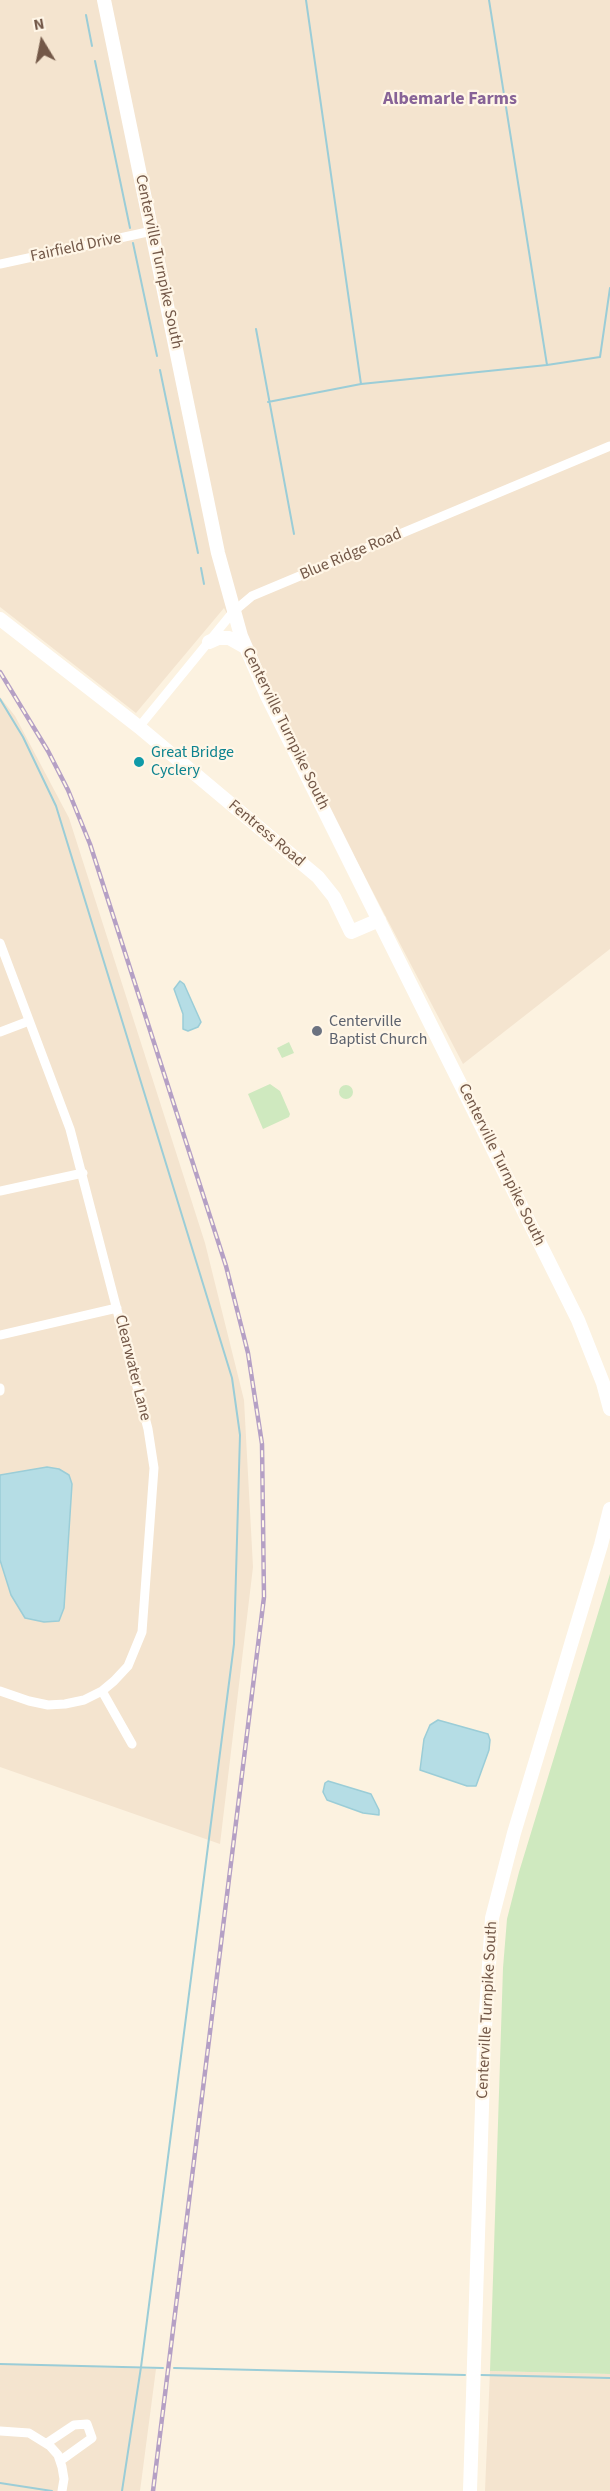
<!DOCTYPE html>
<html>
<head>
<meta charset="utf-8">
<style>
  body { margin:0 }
  #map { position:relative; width:610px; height:2491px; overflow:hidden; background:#fcf2e0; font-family:"Source Sans 3",sans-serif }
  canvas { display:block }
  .north { position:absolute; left:12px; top:12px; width:60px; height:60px; -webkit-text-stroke:4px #fff6e7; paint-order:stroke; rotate:350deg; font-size:16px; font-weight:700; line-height:24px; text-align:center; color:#735848 }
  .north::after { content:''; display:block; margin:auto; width:21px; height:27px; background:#735848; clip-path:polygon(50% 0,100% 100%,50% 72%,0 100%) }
</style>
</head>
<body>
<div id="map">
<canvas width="610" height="2491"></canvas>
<div class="north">N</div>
</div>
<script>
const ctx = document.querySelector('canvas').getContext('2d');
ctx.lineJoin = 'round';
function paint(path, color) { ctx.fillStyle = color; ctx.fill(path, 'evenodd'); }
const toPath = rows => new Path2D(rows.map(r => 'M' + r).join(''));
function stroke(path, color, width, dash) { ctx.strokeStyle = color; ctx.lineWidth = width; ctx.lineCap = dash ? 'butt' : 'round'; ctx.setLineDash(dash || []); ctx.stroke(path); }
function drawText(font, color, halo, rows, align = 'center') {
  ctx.font = font + ' "Source Sans 3",sans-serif'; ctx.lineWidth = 4.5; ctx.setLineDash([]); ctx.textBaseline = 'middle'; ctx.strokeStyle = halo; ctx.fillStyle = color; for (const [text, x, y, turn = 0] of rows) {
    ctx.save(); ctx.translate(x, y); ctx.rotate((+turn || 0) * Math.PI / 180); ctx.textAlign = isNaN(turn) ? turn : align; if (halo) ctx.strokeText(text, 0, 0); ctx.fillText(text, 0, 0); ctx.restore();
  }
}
const residential = toPath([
  [0,0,610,0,610,949,463,1064,224,608,136,713,0,607],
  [0,697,15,716,69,818,205,1243,244,1400,253,1567,220,1844,0,1767],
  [0,2364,156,2369,140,2491,0,2491],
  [490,2371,610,2374,610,2491,485,2491]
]);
const green = toPath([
  [289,1042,294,1053,282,1058,277,1048],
  [270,1084,280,1091,290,1114,289,1117,263,1129,248,1094],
  '339 1092a7 7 0 1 1 14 0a7 7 0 1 1-14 0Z',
  [610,1574,610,2374,490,2371,503,1968,507,1919,519,1872]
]);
const water = toPath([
  [180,981,184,984,201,1022,198,1027,188,1031,183,1029,183,1014,174,989,180,981],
  [47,1467,59,1469,69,1475,72,1484,64,1608,59,1621,44,1622,25,1618,11,1595,0,1560,0,1475,47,1467],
  [438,1720,488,1734,490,1740,489,1750,476,1786,467,1786,420,1770,424,1739,430,1725,438,1720],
  [328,1781,371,1794,379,1810,379,1815,363,1813,327,1800,323,1792,325,1783,328,1781]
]);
const stream = toPath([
  [306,0,361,384],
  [489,0,547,365],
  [86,15,92,46],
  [95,61,130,228],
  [133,243,157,356],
  [256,329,294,534],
  [160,370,198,553],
  [268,402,361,384,547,365,600,357,610,288],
  [201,568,204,584],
  [0,699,23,737,56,806,232,1378,240,1435,234,1644,141,2367,122,2491],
  [0,2364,163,2368],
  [174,2368,465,2375],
  [481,2375,610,2378],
  [0,2483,52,2491]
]);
const street = toPath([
  [0,264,152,231],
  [139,727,233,612,252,596,610,446],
  [0,943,70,1129,148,1429,154,1468,142,1632,128,1666,114,1681,102,1691,84,1700,65,1704,48,1705,29,1701,0,1691],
  [0,1032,29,1021],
  [0,1191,83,1173],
  [0,1335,117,1308],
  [0,1388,0,1391],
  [102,1691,132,1744],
  [0,2431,29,2433,50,2446,58,2455,62,2467,64,2479,62,2491],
  [47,2443,74,2425,87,2424,92,2438,60,2461]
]);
const secondary = toPath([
  [104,0,218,553,241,636,267,696,578,1320,603,1383,610,1409],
  [0,619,139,727,318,877,334,897,351,932,379,920],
  [209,642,218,638,229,638,245,647],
  [470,2491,484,2043,492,1918,514,1833,601,1545,610,1509]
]);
const rail = toPath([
  [0,672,48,751,68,790,90,844,226,1266,248,1353,262,1444,264,1597,153,2491]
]);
const markers = [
  [139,762,6,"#0f9aa8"],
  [317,1031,6,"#6b7280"]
];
const streetNames = [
  ["Fairfield Drive",76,248,-12],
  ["Centerville Turnpike South",158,262,78],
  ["Blue Ridge Road",351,555,-23],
  ["Centerville Turnpike South",285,729,64],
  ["Fentress Road",266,834,40],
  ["Centerville Turnpike South",501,1165,64],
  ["Clearwater Lane",132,1368,76],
  ["Centerville Turnpike South",488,2010,-87]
];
const cultureNames = [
  ["Great Bridge",151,753],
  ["Cyclery",151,771]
];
const worshipNames = [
  ["Centerville",329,1022],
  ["Baptist Church",329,1040]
];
const neighbourhoodNames = [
  ["Albemarle Farms",450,100]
];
paint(residential, '#f4e4cf');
paint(green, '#cfe9bf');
paint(water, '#b5dde5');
stroke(water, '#9bcdd7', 1.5);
stroke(stream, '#9bcdd7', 2);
stroke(street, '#fff', 9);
stroke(secondary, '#fff', 14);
stroke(rail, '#b5a0c5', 4.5);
stroke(rail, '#fff6e7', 2, [7]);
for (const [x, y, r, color] of markers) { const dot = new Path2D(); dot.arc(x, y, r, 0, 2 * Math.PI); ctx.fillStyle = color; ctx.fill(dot); stroke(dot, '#fff6e7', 2); }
drawText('16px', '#735848', '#fff6e7', streetNames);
drawText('16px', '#0d838f', '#fff6e7', cultureNames, 'left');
drawText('16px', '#5b616d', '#fff6e7', worshipNames, 'left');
drawText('bold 18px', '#876397', '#fff6e7', neighbourhoodNames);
</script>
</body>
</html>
